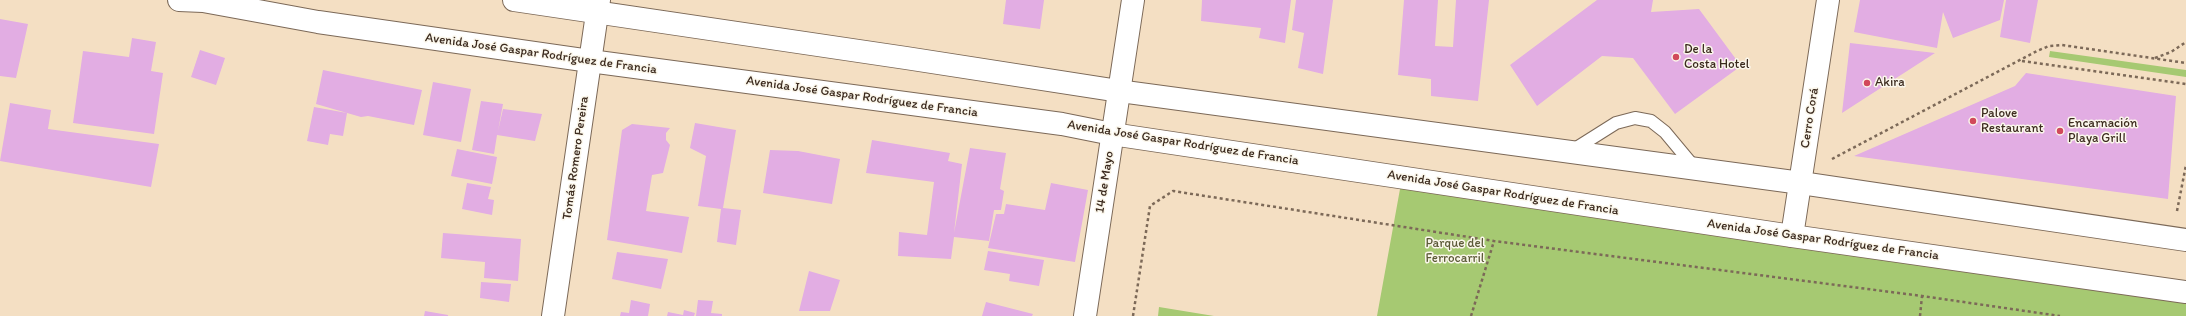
<!DOCTYPE html>
<html>
<head>
<meta charset="utf-8">
<style>
  body { margin:0 }
  canvas { display:block; background:#f4dfc3 }
</style>
</head>
<body>
<canvas width="2186" height="316"></canvas>
<script>
const ctx = document.querySelector('canvas').getContext('2d');
ctx.lineJoin = 'round';
function paint(path, color) { ctx.fillStyle = color; ctx.fill(path, 'evenodd'); }
const toPath = rows => new Path2D(rows.map(r => 'M' + r).join(''));
function stroke(path, color, width, dash) { ctx.strokeStyle = color; ctx.lineWidth = width; ctx.lineCap = dash ? 'butt' : 'round'; ctx.setLineDash(dash || []); ctx.stroke(path); }
function drawText(font, color, halo, rows, align = 'center') {
  ctx.font = font + ' Itim,sans-serif'; ctx.lineWidth = 3; ctx.setLineDash([]); ctx.textBaseline = 'middle'; ctx.strokeStyle = halo; ctx.fillStyle = color; for (const [text, x, y, turn = 0] of rows) {
    ctx.save(); ctx.translate(x, y); ctx.rotate((+turn || 0) * Math.PI / 180); ctx.textAlign = isNaN(turn) ? turn : align; if (halo) ctx.strokeText(text, 0, 0); ctx.fillText(text, 0, 0); ctx.restore();
  }
}
const green = toPath([
  [2050,51,2186,70,2186,77,2049,57],
  [1402,178,2186,292,2186,316,1377,316],
  [1159,307,1214,316,1158,316]
]);
const building = toPath([
  [1006,0,1044,0,1040,29,1003,24],
  [1202,0,1291,0,1285,43,1259,38,1261,28,1201,21],
  [1296,0,1333,0,1323,74,1298,68,1304,33,1292,30],
  [1404,0,1438,0,1435,46,1453,47,1456,0,1489,0,1478,101,1431,96,1431,79,1398,75],
  [1597,0,1653,0,1651,12,1699,9,1741,66,1675,114,1633,58,1602,56,1537,106,1510,65],
  [1860,0,2004,0,2000,20,1953,38,1943,12,1937,48,1854,32],
  [2006,0,2038,0,2030,43,2000,37],
  [0,19,28,24,16,78,0,76],
  [132,38,156,42,151,71,163,73,154,134,73,123,83,51,129,57],
  [1850,43,1935,53,1842,113],
  [200,50,225,58,216,85,191,77],
  [323,70,422,90,414,125,368,116,361,117,316,104],
  [2026,73,2176,96,2168,199,1854,156,2015,86],
  [433,82,471,89,461,142,423,135],
  [481,101,503,104,498,131,503,109,542,114,535,141,497,135,494,154,472,150],
  [10,103,51,110,48,129,159,144,151,187,0,161],
  [314,107,347,113,343,136,330,134,328,145,307,141],
  [695,123,736,130,723,208,741,210,736,245,717,242,721,209,698,206,706,156,690,148],
  [632,124,670,128,666,133,666,140,670,145,663,173,652,175,646,211,689,217,682,253,607,240,622,130],
  [872,140,950,153,948,161,962,164,954,233,970,148,1006,153,1000,189,1004,191,1001,210,994,210,989,241,954,237,951,259,898,256,899,232,927,235,934,182,866,173],
  [457,149,497,157,492,184,451,176],
  [770,150,798,151,840,159,832,204,763,193],
  [467,183,491,187,488,199,494,200,492,215,462,209],
  [1051,183,1088,190,1075,262,988,248,996,214,1004,214,1006,204,1045,210],
  [443,233,521,239,518,281,484,278,485,262,441,258],
  [988,251,1044,260,1039,286,1009,281,1010,274,984,270],
  [617,252,668,259,661,289,612,279],
  [809,271,840,280,830,311,799,311],
  [481,282,511,284,509,302,480,298],
  [631,300,650,304,648,316,620,316,621,312,629,313],
  [698,300,713,301,711,313,722,314,722,316,696,316],
  [986,302,1033,314,1032,316,982,316],
  [684,310,695,313,694,316,667,316,668,312,683,315],
  [425,311,448,315,448,316,424,316]
]);
const path = toPath([
  [2155,58,2171,52,2186,42],
  [2022,61,2186,84],
  [1832,159,2037,51,2049,46,2062,45,2186,63],
  [2177,211,2186,165],
  [1133,316,1150,206,1173,191,1494,241,1922,296,2060,316],
  [1471,316,1494,241],
  [1920,316,1922,296]
]);
const lane = toPath([
  [1570,152,1616,123,1635,118,1651,121,1665,132,1695,168]
]);
const street = toPath([
  [1792,236,1828,0],
  [553,316,599,0],
  [1085,316,1133,0]
]);
const secondary = toPath([
  [179,0,203,1,318,22,590,61,1062,124,1112,134,1792,236,2186,292],
  [514,0,906,58,1119,91,1801,183,2186,240]
]);
const markers = [
  [1676,57,4,"#d1495b"],
  [1867,83,4,"#d1495b"],
  [1973,121,4,"#d1495b"],
  [2060,131,4,"#d1495b"]
];
const poiNames = [
  ["De la",1684,50],
  ["Costa Hotel",1684,65],
  ["Akira",1875,83],
  ["Palove",1981,114],
  ["Restaurant",1981,129],
  ["Encarnación",2068,124],
  ["Playa Grill",2068,139]
];
const streetNames = [
  ["Avenida José Gaspar Rodríguez de Francia",541,54,8],
  ["Avenida José Gaspar Rodríguez de Francia",862,97,8],
  ["Cerro Corá",1810,118,-81],
  ["Avenida José Gaspar Rodríguez de Francia",1183,143,9],
  ["Tomás Romero Pereira",576,158,-82],
  ["14 de Mayo",1105,182,-81],
  ["Avenida José Gaspar Rodríguez de Francia",1503,193,9],
  ["Avenida José Gaspar Rodríguez de Francia",1823,240,8]
];
const parkNames = [
  ["Parque del",1455,244],
  ["Ferrocarril",1455,259]
];
paint(green, '#a6c972');
paint(building, '#e2ade3');
stroke(lane, '#7c6958', 14);
stroke(street, '#7c6958', 24);
stroke(secondary, '#7c6958', 24);
stroke(path, '#7c6958', 2.5, [3, 3]);
stroke(lane, '#fff', 12);
stroke(street, '#fff', 22);
stroke(secondary, '#fff', 22);
for (const [x, y, r, color] of markers) { const dot = new Path2D(); dot.arc(x, y, r, 0, 2 * Math.PI); ctx.fillStyle = color; ctx.fill(dot); stroke(dot, '#fbf7ec', 1.5); }
drawText('13px', '#3b2a1e', '#fbf7ec', poiNames, 'left');
drawText('13px', '#3b2a1e', '#fbf7ec', streetNames);
drawText('13px', '#5b5a37', '#fbf7ec', parkNames);
</script>
</body>
</html>
